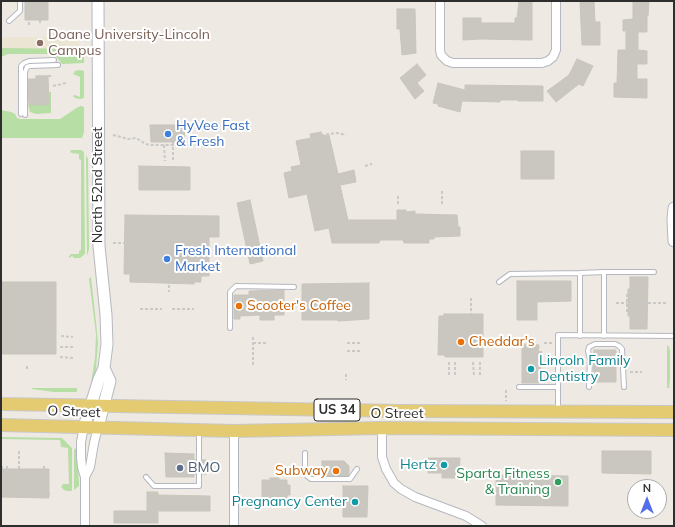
<!DOCTYPE html>
<html>
<head>
<meta charset="utf-8">
<style>
  body { margin:0 }
  #map { position:relative; width:675px; height:527px; overflow:hidden; background:#eee9e2; font-family:Mulish,sans-serif }
  canvas { display:block }
  .frame { position:absolute; inset:0; border:2px solid #2e2e2e; pointer-events:none }
  .north { position:absolute; left:627px; top:479px; width:40px; height:40px; box-sizing:border-box; background:#fff; border:1px solid #ababab; border-radius:50%; rotate:0deg; font-size:11px; font-weight:700; line-height:16px; text-align:center; color:#2e2e2e }
  .north::after { content:''; display:block; margin:auto; width:14px; height:18px; background:#546de9; clip-path:polygon(50% 0,100% 100%,50% 72%,0 100%) }
</style>
</head>
<body>
<div id="map">
<canvas width="675" height="527"></canvas>
<div class="frame"></div>
<div class="north">N</div>
</div>
<script>
const ctx = document.querySelector('canvas').getContext('2d');
ctx.lineJoin = 'round';
function paint(path, color) { ctx.fillStyle = color; ctx.fill(path, 'evenodd'); }
const toPath = rows => new Path2D(rows.map(r => 'M' + r).join(''));
function stroke(path, color, width, dash) { ctx.strokeStyle = color; ctx.lineWidth = width; ctx.lineCap = dash ? 'butt' : 'round'; ctx.setLineDash(dash || []); ctx.stroke(path); }
function drawText(font, color, halo, rows, align = 'center') {
  ctx.font = font + ' Mulish,sans-serif'; ctx.lineWidth = 4; ctx.setLineDash([]); ctx.textBaseline = 'middle'; ctx.strokeStyle = halo; ctx.fillStyle = color; for (const [text, x, y, turn = 0] of rows) {
    ctx.save(); ctx.translate(x, y); ctx.rotate((+turn || 0) * Math.PI / 180); ctx.textAlign = isNaN(turn) ? turn : align; if (halo) ctx.strokeText(text, 0, 0); ctx.fillText(text, 0, 0); ctx.restore();
  }
}
const education = toPath([
  [1,37,79,37,79,50,1,50]
]);
const green = toPath([
  [1,48,84,49,84,63,62,64,54,54,8,54,1,57],
  [80,70,84,71,84,98,80,99,75,98,73,96,75,95,80,97,80,77,73,74,75,71],
  [49,92,51,92,51,113,36,114,30,112,28,105,48,105],
  [81,106,84,107,84,132,82,138,1,138,1,110,11,112,15,114,17,118,20,119,60,119,78,107],
  [71,150,81,150,84,152,84,156,85,254,80,258,74,258,72,256,69,258,69,256,71,254,79,254,79,251,81,250,81,160,79,159,79,154,72,153,70,152],
  [86,155,88,159,89,249,87,256],
  [91,277,96,322,98,343,96,369,93,383,91,383,95,358,96,334,89,279],
  [668,345,670,350,670,380,669,388,667,388,667,346],
  [32,388,77,388,77,392,54,392,32,389],
  [1,437,62,438,72,448,72,491,67,491,64,490,61,487,63,484,69,484,68,448,61,447,60,440,1,439],
  [76,448,79,482,79,486,74,490,74,450]
]);
const building = toPath([
  [25,1,48,1,48,20,25,20,25,1],
  [519,1,532,1,532,40,481,39,463,40,463,18,481,18,481,23,515,23,515,18,517,18,519,1],
  [580,1,594,1,595,22,600,22,600,45,582,45,580,1],
  [633,1,649,1,648,16,647,16,647,32,638,32,638,50,647,51,647,64,637,64,637,79,647,79,647,98,614,97,614,83,617,83,618,50,626,50,626,31,623,31,623,20,633,19,633,1],
  [397,9,415,9,416,53,402,55,400,29,397,29,397,9],
  [577,59,593,66,583,86,579,84,556,102,547,91,569,75,577,59],
  [417,64,426,75,417,83,424,91,415,99,400,78,417,64],
  [36,76,48,76,49,105,29,105,28,79,36,79,36,76],
  [438,83,465,90,465,85,543,86,543,101,518,101,518,100,500,100,500,102,462,101,460,112,438,106,438,104,433,103,438,83],
  [150,125,185,125,184,142,151,142,150,125],
  [321,132,322,136,329,135,338,174,354,170,356,182,340,185,348,220,397,220,397,210,406,210,406,212,415,211,415,214,457,215,458,227,460,227,460,236,434,237,434,239,429,239,429,243,404,243,403,240,380,240,379,243,332,243,329,228,315,231,307,194,289,198,284,173,292,171,291,167,301,165,296,141,311,138,310,134,321,132],
  [521,151,554,151,554,179,521,179,521,151],
  [139,166,190,167,190,190,139,190,139,166],
  [250,200,263,261,250,264,237,203,250,200],
  [125,215,219,216,219,237,209,237,209,276,201,276,201,282,194,282,194,284,130,282,130,274,124,274,125,215],
  [630,277,648,277,647,329,630,329,630,316,628,316,628,289,630,289,630,277],
  [517,281,571,281,571,301,537,302,537,320,517,320,517,281],
  [1,282,56,282,56,354,1,354,1,282],
  [369,283,369,319,338,321,338,320,302,320,302,284,369,283],
  [284,290,284,315,274,315,274,320,260,320,260,315,240,316,240,319,234,319,234,295,249,295,249,291,284,290],
  [444,314,483,314,483,357,445,357,445,355,438,355,439,316,444,316,444,314],
  [522,344,539,345,538,362,541,362,540,383,522,383,522,344],
  [594,350,616,350,616,382,593,382,594,350],
  [602,451,651,451,651,474,602,473,602,451],
  [165,453,194,454,194,460,196,460,196,474,194,474,194,477,166,477,165,453],
  [428,458,460,458,459,478,442,478,442,473,428,473,428,458],
  [202,460,207,460,207,474,202,474,202,460],
  [322,461,344,461,349,466,349,474,348,476,322,476,322,461],
  [1,469,49,469,49,498,1,497,1,469],
  [496,475,568,476,568,506,496,505,496,475],
  [270,478,279,478,279,480,287,480,287,485,290,485,290,495,287,495,287,505,262,505,262,480,271,480,270,478],
  [343,486,368,486,367,517,343,517,343,486],
  [147,492,158,492,158,495,210,496,210,511,158,511,158,523,114,523,114,511,147,511,147,492]
]);
const path = toPath([
  [40,20,40,25],
  [29,22,29,25],
  [38,76,52,76],
  [53,86,66,83],
  [113,135,128,139,136,138,146,144,150,145,206,145],
  [321,135,338,133,346,135],
  [173,142,173,161],
  [164,145,165,161],
  [365,166,372,164],
  [442,191,442,205],
  [398,196,398,206],
  [113,243,125,243],
  [169,285,169,292],
  [471,298,471,314],
  [299,303,302,303],
  [616,303,627,303],
  [648,303,666,303],
  [140,309,162,309],
  [172,309,194,309],
  [627,312,627,293],
  [61,336,73,337],
  [253,343,268,343],
  [347,343,361,343],
  [544,343,553,343],
  [60,347,73,347],
  [347,351,361,351],
  [539,352,543,352],
  [60,357,73,358],
  [449,362,449,377],
  [455,362,455,377],
  [473,362,474,377],
  [480,362,480,377],
  [253,365,253,337],
  [27,366,27,371],
  [630,372,642,372],
  [346,374,346,380],
  [506,390,506,401],
  [19,451,19,464],
  [2,466,2,469],
  [7,466,7,469],
  [19,466,19,469],
  [44,466,44,469],
  [49,494,50,494]
]);
const lane = toPath([
  [9,21,20,11,20,1],
  [21,114,21,66,24,63,29,61,54,60],
  [25,115,25,72,27,67,30,66,58,65],
  [604,272,654,272],
  [580,273,604,272,604,336],
  [499,282,510,274,580,273,580,336],
  [230,328,230,292,236,286,294,287],
  [519,387,558,387],
  [589,387,590,359,588,351,589,347,595,344,615,344,619,346,622,349,624,387],
  [558,410,558,335,674,336],
  [305,453,305,471,307,476,311,479,350,479,357,469],
  [146,477,154,486,199,486,199,432]
]);
const street = toPath([
  [440,1,440,50,441,55,447,61,453,63,542,63,548,61,553,57,556,50,556,1],
  [84,427,81,442,81,457,82,467,85,477,85,526],
  [382,428,382,457,386,469,394,483,401,489,415,497,466,516,482,526],
  [85,477,90,467,94,443,98,427],
  [234,526,234,431]
]);
const secondary = toPath([
  [674,208,673,219,674,241],
  [84,427,99,379,104,368,107,344,106,315,99,246,98,1],
  [98,427,110,381,104,368]
]);
const primary = toPath([
  [1,404,401,411,674,412],
  [1,425,234,431,382,428,674,430]
]);
const markers = [
  [40,43,4,"#8d6e63"],
  [168,134,4,"#3f7fe0"],
  [167,259,4,"#3f7fe0"],
  [239,306,4,"#e8710a"],
  [461,342,4,"#e8710a"],
  [531,369,4,"#0f9aa8"],
  [444,465,4,"#0f9aa8"],
  [180,468,4,"#5c6f8a"],
  [336,471,4,"#e8710a"],
  [558,482,4,"#2e9e5b"],
  [355,502,4,"#0f9aa8"]
];
const shields = [
  [337,410,46]
];
const shieldNames = [
  ["US 34",337,410]
];
const educationNames = [
  ["Doane University-Lincoln",48,35],
  ["Campus",48,51]
];
const shopNames = [
  ["HyVee Fast",176,126],
  ["& Fresh",176,142],
  ["Fresh International",175,251],
  ["Market",175,267]
];
const streetNames = [
  ["North 52nd Street",98,185,-90],
  ["O Street",74,412,2],
  ["O Street",397,414]
];
const foodNames = [
  ["Scooter's Coffee",247,306],
  ["Cheddar's",469,342],
  ["Subway",328,471,"right"]
];
const cultureNames = [
  ["Lincoln Family",539,361,"left"],
  ["Dentistry",539,377,"left"],
  ["Hertz",436,465],
  ["Pregnancy Center",347,502]
];
const serviceNames = [
  ["BMO",188,468]
];
const leisureNames = [
  ["Sparta Fitness",550,474],
  ["& Training",550,490]
];
paint(education, '#ede5d4');
paint(green, '#b7dea5');
paint(building, '#cac7c0');
stroke(building, '#c9c5bc', 1);
stroke(lane, '#b5b8c0', 6);
stroke(street, '#b5b8c0', 10);
stroke(secondary, '#b5b8c0', 13);
stroke(primary, '#c9c9c9', 14);
stroke(path, '#c9c9c9', 2, [3, 2]);
stroke(lane, '#fff', 4);
stroke(street, '#fff', 8);
stroke(secondary, '#fff', 11);
stroke(primary, '#e4cb71', 12);
for (const [x, y, r, color] of markers) { const dot = new Path2D(); dot.arc(x, y, r, 0, 2 * Math.PI); ctx.fillStyle = color; ctx.fill(dot); stroke(dot, '#fff', 1.5); }
for (const [x, y, w] of shields) { const box = new Path2D(); box.roundRect(x - w / 2, y - 11, w, 22, 3); ctx.fillStyle = '#fff'; ctx.fill(box); stroke(box, '#2e2e2e', 1); }
drawText('bold 13px', '#2e2e2e', null, shieldNames);
drawText('14px', '#785e54', '#fff', educationNames, 'left');
drawText('14px', '#366cbe', '#fff', shopNames, 'left');
drawText('14px', '#2e2e2e', '#fff', streetNames);
drawText('14px', '#c56008', '#fff', foodNames, 'left');
drawText('14px', '#0d838f', '#fff', cultureNames, 'right');
drawText('14px', '#4e5e75', '#fff', serviceNames, 'left');
drawText('14px', '#27864d', '#fff', leisureNames, 'right');
</script>
</body>
</html>
